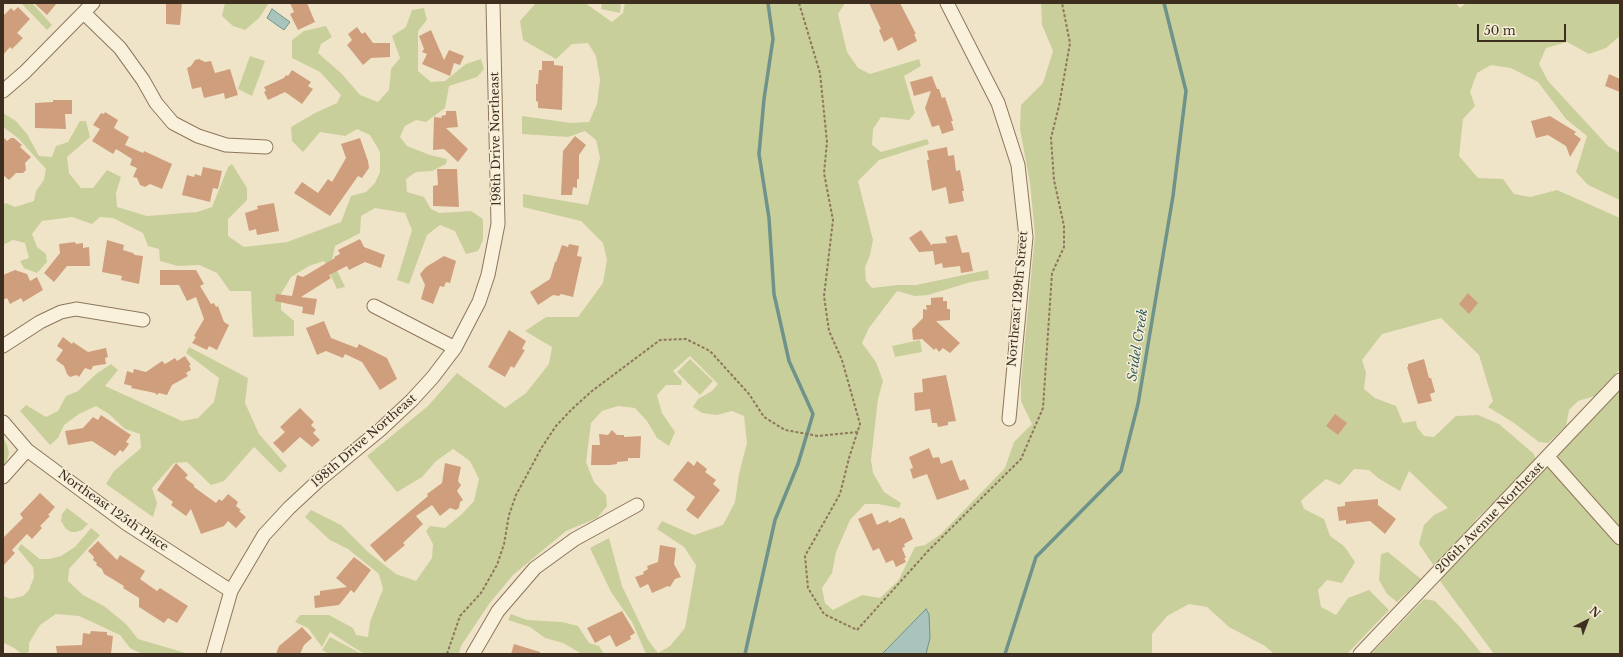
<!DOCTYPE html>
<html>
<head>
<meta charset="utf-8">
<style>
  body { margin:0 }
  #map { position:relative; width:1623px; height:657px; overflow:hidden; background:#f0e4c8; font-family:"Libre Baskerville",serif }
  canvas { display:block }
  .frame { position:absolute; inset:0; border:4px solid #3d2e20; pointer-events:none }
  .north { position:absolute; left:1567px; top:601px; width:40px; height:40px; -webkit-text-stroke:3px #f7eed8; paint-order:stroke; rotate:42deg; font-size:11px; font-weight:700; line-height:16px; text-align:center; color:#3d2e20 }
  .north::after { content:''; display:block; margin:auto; width:14px; height:18px; background:#3d2e20; clip-path:polygon(50% 0,100% 100%,50% 72%,0 100%) }
  .scale { position:absolute; left:1477px; top:24px; width:89px; height:18px; box-sizing:border-box; border:2px solid #3d2e20; border-top:0; padding-left:5px; font-size:12px; line-height:14px; white-space:nowrap; color:#3d2e20; -webkit-text-stroke:3px #f7eed8; paint-order:stroke }
</style>
</head>
<body>
<div id="map">
<canvas width="1623" height="657"></canvas>
<div class="frame"></div>
<div class="north">N</div>
<div class="scale">50 m</div>
</div>
<script>
const ctx = document.querySelector('canvas').getContext('2d');
ctx.lineJoin = 'round';
function paint(path, color) { ctx.fillStyle = color; ctx.fill(path, 'evenodd'); }
const toPath = rows => new Path2D(rows.map(r => 'M' + r).join(''));
function stroke(path, color, width, dash) { ctx.strokeStyle = color; ctx.lineWidth = width; ctx.lineCap = dash ? 'butt' : 'round'; ctx.setLineDash(dash || []); ctx.stroke(path); }
function drawText(font, color, halo, rows, align = 'center') {
  ctx.font = font + ' "Libre Baskerville",serif'; ctx.lineWidth = 3; ctx.setLineDash([]); ctx.textBaseline = 'middle'; ctx.strokeStyle = halo; ctx.fillStyle = color; for (const [text, x, y, turn = 0] of rows) {
    ctx.save(); ctx.translate(x, y); ctx.rotate((+turn || 0) * Math.PI / 180); ctx.textAlign = isNaN(turn) ? turn : align; if (halo) ctx.strokeText(text, 0, 0); ctx.fillText(text, 0, 0); ctx.restore();
  }
}
const green = toPath([
  [21,3,32,3,52,25,47,30],
  [225,3,269,3,259,18,245,30,233,26,222,16],
  [536,3,585,3,612,22,623,13,625,3,845,3,838,14,847,52,858,68,870,74,919,59,921,66,904,76,915,113,909,120,881,117,873,129,872,145,881,152,927,139,929,144,879,160,858,181,873,240,870,255,865,267,866,281,872,288,898,285,916,285,988,270,989,279,971,282,928,295,915,296,897,291,869,328,862,343,876,362,883,381,878,399,871,460,873,473,884,492,901,503,899,508,878,504,865,504,850,520,836,552,832,573,822,588,825,603,833,610,862,595,880,598,898,581,915,547,925,545,941,534,1005,468,1014,442,1032,424,1021,401,1021,382,1035,235,1030,183,1020,129,1021,105,1043,83,1053,51,1042,25,1041,3,1456,3,1460,8,1466,3,1620,3,1620,36,1606,48,1589,54,1567,42,1546,48,1539,64,1548,81,1608,146,1620,153,1620,200,1588,185,1576,172,1587,136,1566,119,1538,82,1511,68,1491,65,1477,73,1470,92,1475,106,1463,119,1459,156,1478,178,1503,179,1514,194,1530,197,1557,190,1620,218,1620,369,1595,396,1578,401,1569,410,1566,426,1548,443,1539,442,1514,423,1488,407,1493,401,1479,355,1441,318,1382,334,1362,360,1366,373,1364,389,1375,398,1396,406,1403,423,1416,421,1417,427,1424,436,1434,437,1456,416,1478,415,1499,424,1534,454,1537,462,1476,519,1468,533,1434,566,1419,544,1424,525,1434,515,1448,508,1409,471,1400,491,1378,478,1369,470,1354,469,1340,485,1326,479,1305,497,1301,501,1304,509,1324,519,1330,536,1344,546,1355,562,1342,583,1327,580,1318,590,1321,607,1336,615,1348,598,1369,590,1389,610,1347,654,1274,654,1265,646,1229,627,1207,607,1189,604,1167,616,1152,634,1152,654,646,654,632,622,611,592,590,548,609,538,622,586,648,640,658,653,670,646,685,628,696,565,684,547,657,529,662,521,694,535,723,525,735,502,739,474,747,443,744,416,732,411,717,415,702,413,693,407,698,399,712,391,718,384,690,356,673,371,682,381,681,385,666,385,657,395,662,413,675,432,669,446,657,438,647,421,635,408,618,406,602,411,591,423,586,462,594,482,606,495,607,506,597,518,566,531,513,575,489,604,461,646,459,654,364,654,330,632,322,647,308,628,295,622,300,615,329,615,353,628,356,635,368,637,370,622,383,589,379,574,348,549,330,540,305,517,311,510,341,525,368,552,396,574,416,581,432,558,433,544,426,531,430,526,445,528,462,514,474,501,479,479,470,461,453,449,436,461,422,477,397,492,367,456,428,406,457,373,505,408,526,393,549,364,552,347,525,331,546,317,578,317,603,283,607,260,603,243,581,221,523,207,523,194,588,205,600,158,596,140,585,131,568,137,522,134,522,116,571,123,589,122,597,104,600,80,596,56,588,43,572,44,556,59,523,40,520,21],
  [602,3,621,3,620,13,601,9],
  [424,8,427,20,418,31,418,71,431,82,445,81,466,64,481,59,484,69,477,77,449,86,445,108,426,122,416,120,405,126,400,137,407,146,430,155,447,159,446,164,432,171,416,172,406,179,407,192,424,197,431,209,439,213,471,211,483,219,483,240,478,251,466,254,455,231,440,225,427,235,409,284,397,280,412,230,405,213,375,208,361,216,360,233,335,246,332,260,345,287,337,289,324,261,309,266,291,277,281,294,281,310,294,321,294,336,253,337,251,291,230,291,217,273,199,265,178,266,160,261,159,249,148,246,143,233,113,218,100,217,92,224,72,217,42,221,32,234,37,247,46,254,47,262,37,273,24,268,20,261,29,258,25,243,13,240,3,245,3,205,6,203,15,207,34,201,36,191,44,180,46,169,18,138,3,127,3,113,16,121,27,134,39,156,52,157,56,146,68,142,80,121,86,121,90,137,67,157,69,173,81,188,93,188,107,170,121,177,116,193,117,207,147,216,197,212,212,207,228,167,232,164,247,188,247,200,228,219,228,236,244,247,287,242,341,222,351,196,366,192,375,183,380,172,380,152,370,135,357,129,345,136,320,132,303,152,292,141,291,127,315,113,337,103,341,95,320,72,292,58,292,40,304,31,326,26,332,37,321,44,318,53,342,74,360,95,378,102,389,90,391,69,400,58,392,36,406,27,412,10],
  [250,56,265,61,252,96,238,89],
  [920,340,922,352,895,357,892,346],
  [189,347,248,378,245,403,259,434,287,466,280,473,254,447,224,481,211,485,187,462,174,463,152,488,157,503,153,517,106,484,114,471,141,448,140,434,125,429,109,414,96,406,79,414,64,425,58,438,50,445,20,411,26,405,46,417,58,411,66,396,78,391,96,374,111,364,118,370,105,386,182,421,198,418,214,402,219,378,186,353],
  [690,359,713,381,700,395,677,372],
  [1620,390,1620,534,1559,464,1558,454],
  [3,437,7,445,9,453,7,460,3,467],
  [1547,467,1553,470,1620,545,1620,654,1494,654,1440,581,1441,576,1543,469],
  [67,508,88,524,82,530,76,532,71,532,66,529,61,521,62,514],
  [91,528,100,535,69,569,68,581,83,595,104,606,126,624,138,639,189,654,142,654,130,648,120,635,79,616,56,614,40,625,29,643,29,652,22,654,14,648,4,643,3,644,3,596,11,599,23,596,29,590,34,577,33,567,18,549,21,544,40,559,49,559,61,556,75,547],
  [1388,552,1421,579,1397,602,1387,594,1379,580,1381,554],
  [1424,599,1435,601,1460,627,1482,654,1371,654],
  [511,614,527,620,562,622,578,626,589,643,599,646,604,654,582,654,563,643,545,638,530,627,508,620],
  [330,637,360,653,360,654,329,654,322,650]
]);
const water = toPath([
  [272,9,290,22,284,30,267,18,272,9],
  [926,609,929,614,930,638,926,654,882,654,926,609]
]);
const stream = toPath([
  [745,654,775,520,798,464,813,414,789,361,774,294,769,218,759,154,764,99,773,39,768,3],
  [1005,654,1036,557,1121,471,1138,404,1173,196,1186,91,1164,3]
]);
const building = toPath([
  [34,3,57,3,47,15],
  [166,3,182,3,180,25,166,24],
  [290,3,307,3,315,22,298,30,290,14,294,12],
  [869,3,900,3,916,34,914,34,917,41,898,51,892,37,884,42,879,30,881,29],
  [18,7,30,19,17,33,23,38,12,49,10,47,3,55,3,16,11,8,14,11],
  [357,27,362,34,365,32,373,43,390,43,390,57,371,58,363,65,347,45,352,40,348,34],
  [431,30,444,60,449,50,464,56,460,65,454,63,450,76,422,64,427,54,422,52,424,49,419,36],
  [199,59,205,62,211,61,215,73,230,69,238,95,225,99,224,93,204,98,201,87,192,89,187,68,191,66,195,60],
  [542,61,554,61,554,65,563,66,562,110,538,108,538,102,536,101,536,84,538,84,539,70,542,70],
  [292,70,311,82,308,86,313,89,302,104,285,92,268,100,264,92,266,91,264,87,284,78,286,75,288,76],
  [1609,74,1620,79,1620,92,1605,86],
  [932,76,937,89,939,89,942,98,945,97,953,121,951,121,954,130,942,134,939,125,932,127,925,108,931,91,914,96,910,82],
  [53,100,72,100,72,114,65,114,66,129,35,128,35,103,53,102],
  [446,111,456,111,458,127,446,128,468,149,458,162,444,149,433,150,434,117,442,118,441,116,446,115],
  [105,112,118,120,114,128,129,137,125,145,143,153,144,151,172,164,162,189,150,184,145,187,140,185,137,178,133,177,137,168,130,165,132,159,116,149,113,154,92,141,100,129,93,125,101,113,104,114],
  [1550,116,1576,132,1574,134,1581,139,1570,157,1566,146,1548,135,1536,138,1531,121],
  [575,136,586,145,579,155,579,179,577,179,577,188,573,187,572,195,561,195,563,151],
  [3,137,7,141,11,138,14,138,22,145,20,147,31,157,25,163,26,170,23,173,16,173,9,180,3,175],
  [360,138,368,161,369,168,362,178,358,176,330,216,294,193,302,182,318,193,328,179,332,182,346,158,341,144],
  [947,147,948,156,954,155,956,171,960,170,964,191,962,191,964,201,949,204,946,187,932,191,927,160,929,160,927,151],
  [203,167,222,171,218,189,213,188,210,202,182,195,187,175,194,177,195,174,201,176],
  [437,169,457,169,459,207,433,206,433,186,438,185],
  [274,203,279,231,257,235,256,229,249,231,245,213,258,209,257,206],
  [921,230,932,246,932,244,947,243,945,237,957,235,962,253,969,252,973,271,961,273,960,266,943,268,942,263,935,265,933,251,919,252,909,238],
  [360,239,364,247,385,255,381,268,365,262,349,270,347,266,329,275,331,278,301,297,317,299,314,315,302,313,303,307,275,301,276,294,292,296,297,275,303,277,335,258,334,257,340,254,338,250],
  [107,240,124,245,123,250,133,253,135,255,143,256,139,284,121,280,122,276,102,272],
  [75,242,76,244,83,243,83,248,89,247,90,266,67,266,54,282,44,273,60,253,59,244],
  [569,244,579,246,577,256,582,257,573,297,561,294,559,296,553,295,538,305,530,292,550,279,555,262,556,262,562,245,568,247],
  [444,256,456,261,450,283,446,282,444,287,440,286,433,304,421,299,425,285,420,274,426,267],
  [15,270,27,274,30,281,37,277,43,290,23,302,21,298,10,304,7,298,3,300,3,275],
  [160,270,196,270,204,284,200,286,211,304,214,303,216,307,218,306,224,322,229,325,217,350,209,346,207,350,192,343,196,337,194,336,204,319,196,297,187,301,179,285,160,285],
  [1468,293,1478,303,1469,314,1459,304],
  [943,297,943,301,947,301,947,309,950,309,950,320,936,321,960,343,950,353,943,348,939,352,936,348,934,350,922,339,913,340,912,329,923,318,923,309,927,310,926,305,931,305,931,298],
  [324,321,331,338,357,348,359,344,387,358,397,379,380,390,362,362,345,354,343,358,326,351,317,355,306,328],
  [509,330,526,341,522,349,525,350,514,368,511,366,505,377,488,367],
  [63,337,72,344,73,342,88,352,106,348,108,357,105,358,106,364,93,366,91,370,85,368,79,377,77,375,70,377,67,374,64,366,56,360,63,350,57,346],
  [185,356,191,365,189,365,191,370,186,373,188,376,172,385,167,395,159,393,157,395,155,393,131,388,132,386,124,384,127,371,133,373,134,369,146,372,162,361,165,364,175,358,177,361],
  [1424,359,1429,378,1431,378,1435,392,1430,394,1432,401,1418,404,1407,367,1408,367,1408,364],
  [946,375,956,421,948,422,948,425,938,427,937,423,932,423,930,409,915,411,914,393,923,392,922,379],
  [300,408,314,422,311,425,316,430,313,433,320,440,312,447,300,437,283,453,273,443,285,432,280,427],
  [1335,414,1347,423,1338,435,1326,426],
  [101,415,131,435,126,442,129,444,123,452,120,450,115,456,92,441,68,445,65,431,83,428,93,417,98,420],
  [612,430,617,435,624,435,624,437,641,436,640,458,628,458,628,461,617,462,617,464,610,465,591,465,592,445,600,445,599,434,608,435],
  [929,448,933,458,939,457,941,464,952,460,960,481,965,479,969,489,937,500,927,474,913,479,910,469,913,468,909,457],
  [688,461,694,466,697,461,707,469,705,472,716,480,713,484,720,490,698,519,686,510,695,497,673,480],
  [176,463,188,475,185,478,194,485,194,487,216,503,219,499,222,501,228,494,238,502,236,506,241,510,239,511,246,517,236,528,228,521,224,526,201,534,191,509,186,516,171,505,173,502,157,490],
  [445,463,461,467,458,481,461,485,457,491,463,500,460,502,459,508,456,510,450,508,440,516,432,505,416,516,423,524,403,543,405,545,385,562,370,545,428,496,427,494,442,483],
  [40,493,55,507,48,515,50,516,40,526,42,528,32,539,27,534,12,550,15,553,3,566,3,538,23,518,20,514],
  [1378,499,1378,505,1396,519,1385,534,1370,521,1346,524,1346,520,1339,521,1337,507,1345,506,1345,502],
  [872,513,877,525,888,520,889,523,901,517,902,519,904,518,913,539,904,544,905,547,902,548,906,558,904,558,906,562,896,567,893,560,886,563,879,548,873,551,858,519],
  [98,541,117,560,120,555,145,571,140,579,157,591,160,588,188,606,177,623,168,618,164,623,139,607,139,598,123,588,124,586,104,574,102,569,96,565,97,563,93,560,94,557,88,551],
  [660,545,676,548,674,564,681,577,675,579,670,587,668,586,652,593,648,584,640,588,635,577,644,574,643,572,648,569,647,566,658,562],
  [354,557,371,570,354,593,351,590,339,605,315,608,314,596,320,595,320,591,347,587,336,578],
  [622,611,635,633,630,636,631,639,616,647,610,635,595,643,587,628],
  [302,627,312,638,304,645,300,654,276,654,279,646],
  [91,631,107,632,107,635,113,636,111,654,57,654,56,646,82,645,83,633,90,634],
  [514,644,540,652,540,654,511,654]
]);
const path = toPath([
  [799,3,820,73,827,142,824,173,833,220,824,296,829,331,842,360,860,424,849,458,840,494,805,556,808,588,824,614,857,630,928,551,1021,459,1043,408,1052,273,1064,247,1064,226,1054,180,1051,138,1059,106,1070,43,1062,3],
  [447,654,460,616,481,593,497,565,504,544,509,515,516,495,542,447,556,426,572,409,592,391,660,340,686,339,710,351,749,394,764,417,785,430,818,436,858,432]
]);
const minor = toPath([
  [947,3,998,103,1018,165,1026,237,1009,419],
  [84,13,120,48,143,80,156,103,173,123,198,136,226,145,266,147],
  [3,91,25,72,93,3],
  [374,306,455,348],
  [3,346,40,322,61,312,76,309,143,320],
  [3,422,27,450,127,524,231,591],
  [1548,457,1620,538],
  [3,477,27,450],
  [213,654,231,591,264,535,289,508,318,481,380,430,412,400,433,377,455,348,479,302,488,275,498,224,493,3],
  [473,654,498,611,535,568,575,539,637,505],
  [1360,654,1620,380]
]);
const streetNames = [
  ["198th Drive Northeast",496,139,-91],
  ["Northeast 129th Street",1018,299,-85],
  ["198th Drive Northeast",364,441,-41],
  ["Northeast 125th Place",113,511,35],
  ["206th Avenue Northeast",1490,518,-46]
];
const waterNames = [
  ["Seidel Creek",1138,345,-81]
];
paint(green, '#c9cf9b');
paint(water, '#a9c4bc');
stroke(water, '#6f938a', 1);
stroke(stream, '#6f938a', 3.5);
paint(building, '#cf9f7d');
stroke(minor, '#8d765c', 15);
stroke(path, '#8d765c', 2, [3, 2]);
stroke(minor, '#faf1dc', 13);
drawText('12px', '#3d2e20', '#f7eed8', streetNames);
drawText('italic 13px', '#2f5d5a', '#f7eed8', waterNames);
</script>
</body>
</html>
